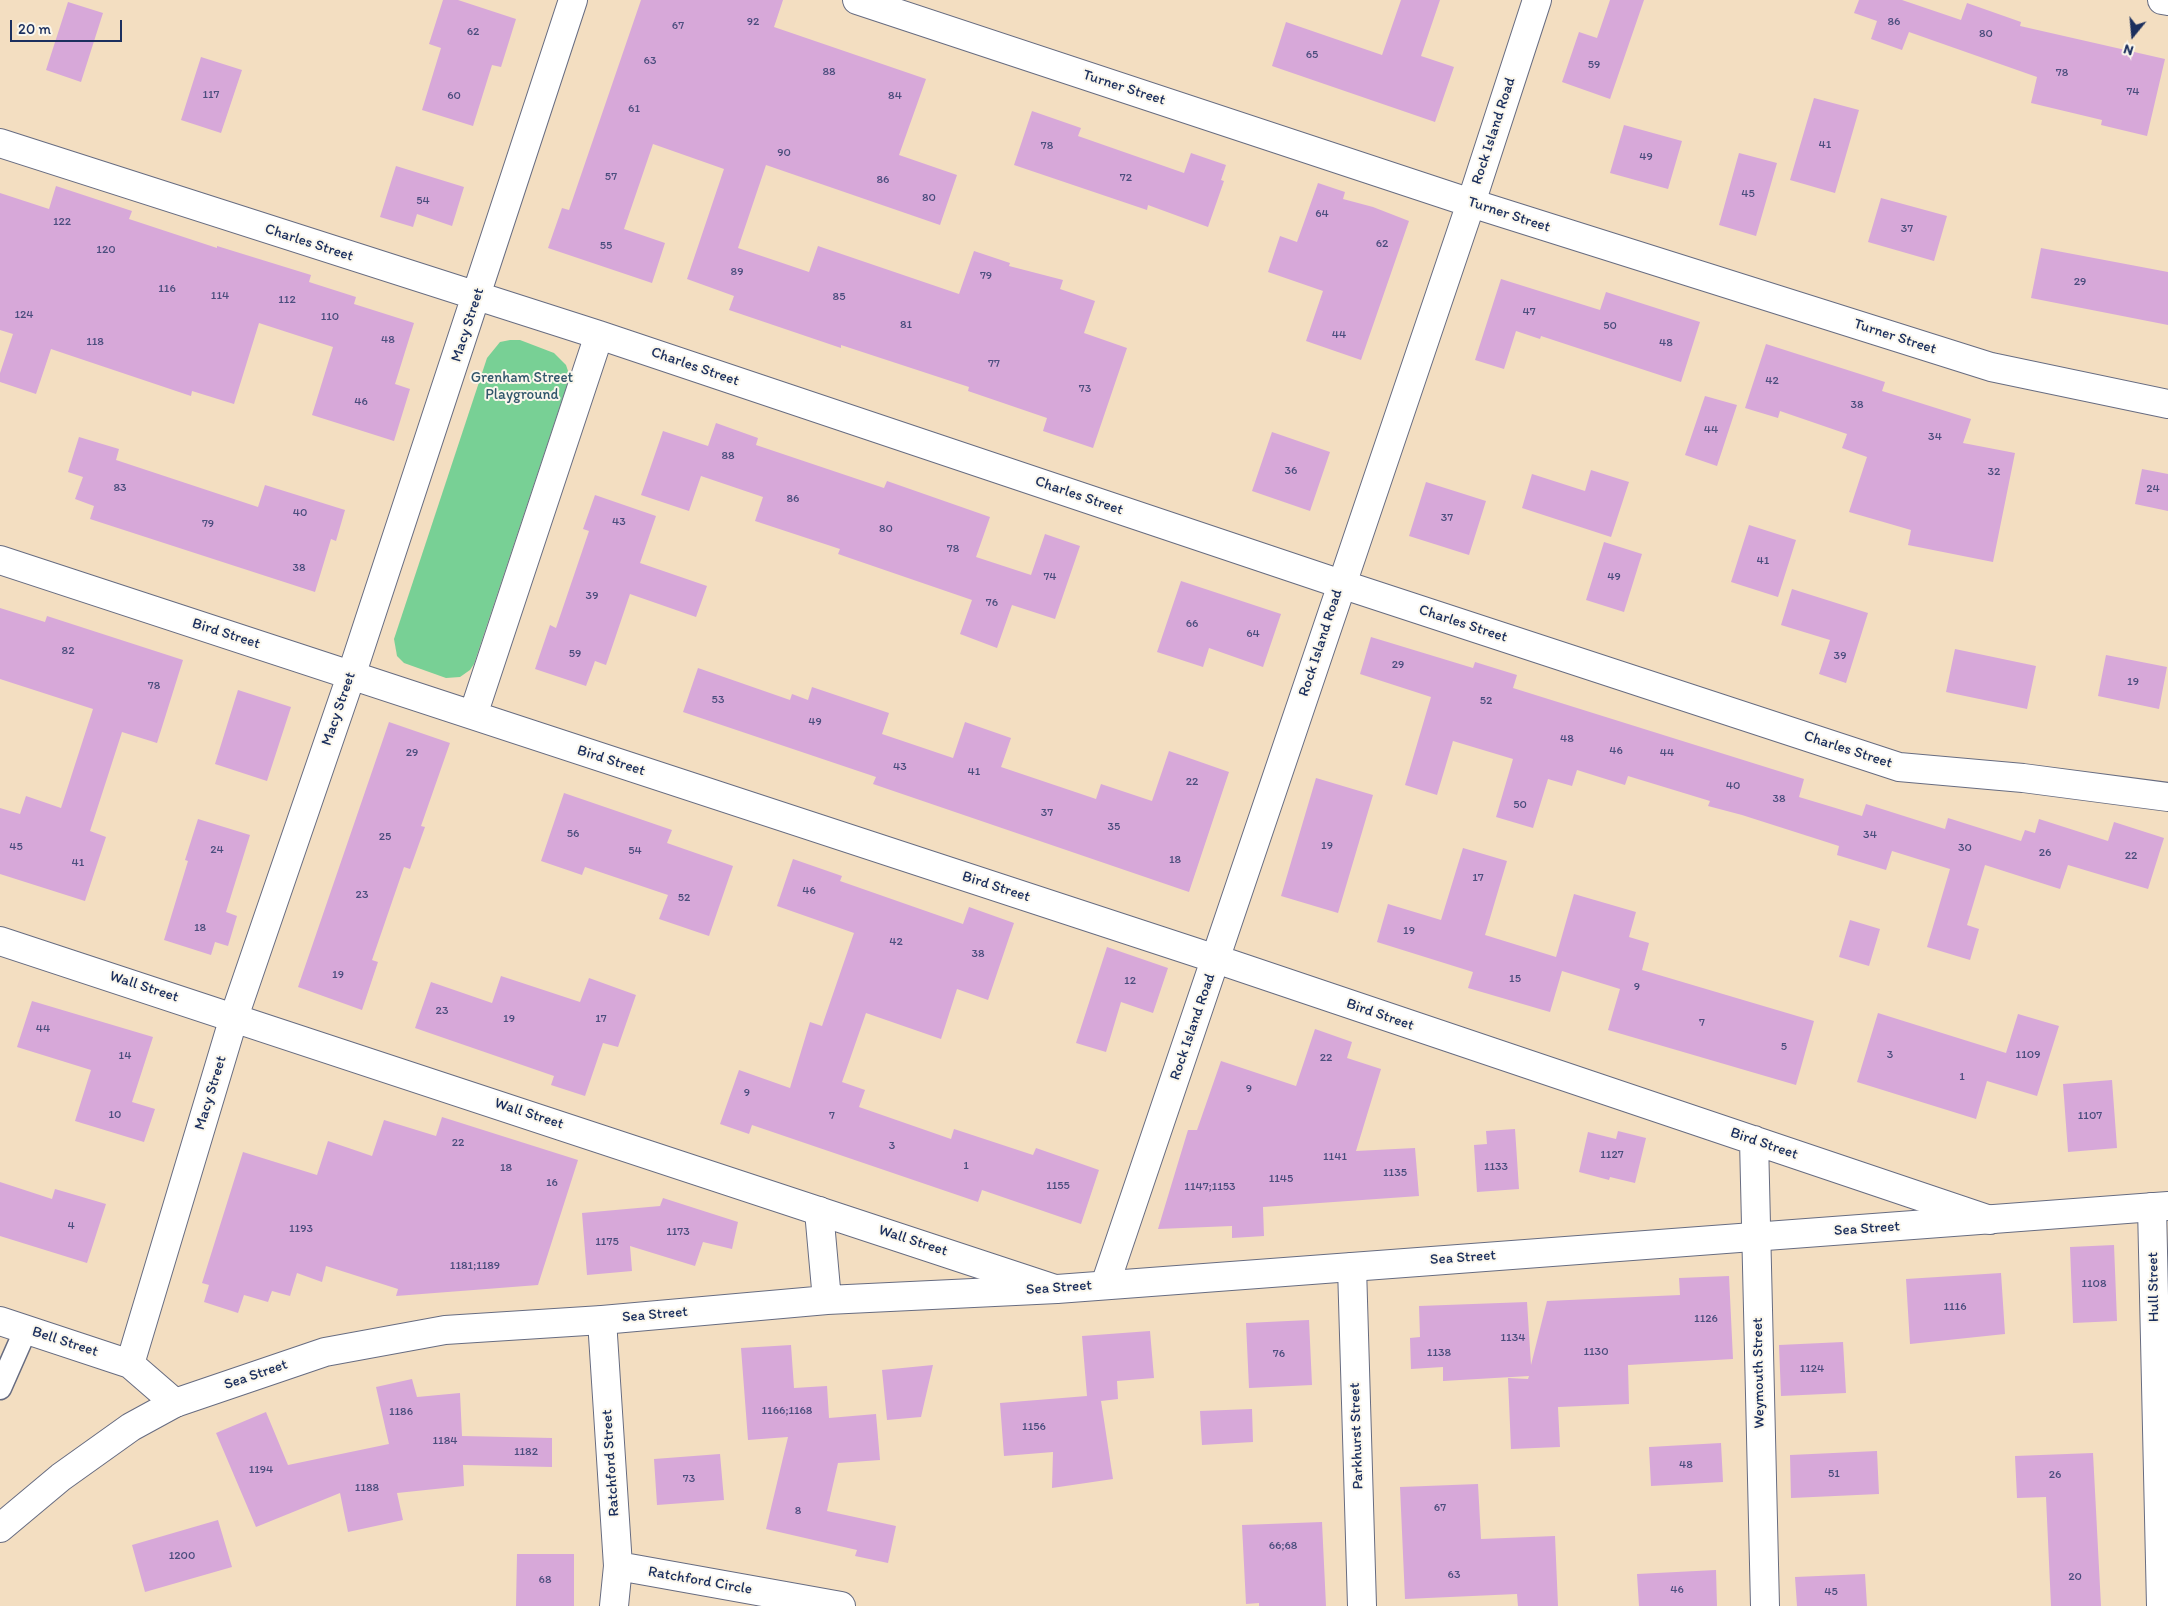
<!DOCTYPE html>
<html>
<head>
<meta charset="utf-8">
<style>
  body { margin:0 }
  #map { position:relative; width:2168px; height:1606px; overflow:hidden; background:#f3dec1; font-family:Itim,sans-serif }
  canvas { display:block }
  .north { position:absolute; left:2108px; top:10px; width:50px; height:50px; -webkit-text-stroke:4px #fbf7ec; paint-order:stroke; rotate:197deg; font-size:14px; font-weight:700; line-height:20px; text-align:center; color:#1b2f5e }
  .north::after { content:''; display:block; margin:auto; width:18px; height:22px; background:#1b2f5e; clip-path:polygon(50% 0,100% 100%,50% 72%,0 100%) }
  .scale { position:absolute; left:10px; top:20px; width:112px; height:22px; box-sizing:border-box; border:2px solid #1b2f5e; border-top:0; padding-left:6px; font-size:15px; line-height:18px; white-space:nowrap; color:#1b2f5e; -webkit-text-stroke:4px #fbf7ec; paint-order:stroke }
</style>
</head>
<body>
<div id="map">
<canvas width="2168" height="1606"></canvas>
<div class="north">N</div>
<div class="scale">20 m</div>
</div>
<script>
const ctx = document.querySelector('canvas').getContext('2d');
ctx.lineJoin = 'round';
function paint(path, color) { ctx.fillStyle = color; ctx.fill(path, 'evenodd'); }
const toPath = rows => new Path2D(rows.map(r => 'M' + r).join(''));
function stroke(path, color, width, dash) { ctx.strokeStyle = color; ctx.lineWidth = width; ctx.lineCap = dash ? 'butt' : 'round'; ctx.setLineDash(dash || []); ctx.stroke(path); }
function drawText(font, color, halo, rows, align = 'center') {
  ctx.font = font + ' Itim,sans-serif'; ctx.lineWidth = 4; ctx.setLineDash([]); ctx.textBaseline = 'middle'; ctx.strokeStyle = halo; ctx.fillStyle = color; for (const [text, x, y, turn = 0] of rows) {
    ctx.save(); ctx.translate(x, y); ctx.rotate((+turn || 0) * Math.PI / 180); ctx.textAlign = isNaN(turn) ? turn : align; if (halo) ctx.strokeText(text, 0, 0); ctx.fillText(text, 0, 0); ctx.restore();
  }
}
const green = toPath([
  [510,340,520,340,554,353,566,365,569,374,568,382,474,664,470,670,460,677,446,678,404,663,397,656,394,639,487,358,500,342]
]);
const building = toPath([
  [443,0,458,0,516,19,501,67,492,65,473,126,422,110,441,48,429,44],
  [641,0,783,0,774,27,926,79,899,155,957,175,940,225,766,165,738,248,809,272,818,246,959,294,974,251,1010,263,1009,266,1063,280,1060,289,1095,301,1084,333,1127,348,1093,448,1043,431,1047,418,968,391,969,387,841,345,841,348,729,310,734,296,687,279,724,169,653,144,624,229,665,243,652,283,548,248,562,208,569,210],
  [1401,0,1440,0,1421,56,1454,67,1435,122,1272,66,1286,22,1382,55],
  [1610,0,1644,0,1610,99,1562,82,1579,32,1597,38],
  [1859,0,1902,0,1961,20,1967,3,2021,22,2020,26,2165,59,2147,136,2101,125,2102,120,2031,103,2037,77,1909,32,1902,50,1871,39,1877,21,1854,13],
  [68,2,103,13,81,82,46,70],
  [201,57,242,70,221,133,181,120],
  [1814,98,1859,110,1835,193,1790,180],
  [1032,111,1081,128,1078,136,1184,173,1191,153,1226,165,1221,180,1224,181,1208,227,1148,205,1147,210,1014,165],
  [1624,125,1682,141,1668,189,1610,173],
  [1739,153,1777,163,1756,236,1719,225],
  [396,166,464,187,452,226,417,214,413,227,380,217],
  [1318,183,1345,192,1343,199,1373,207,1409,221,1361,360,1306,341,1323,291,1268,272,1280,236,1297,242],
  [56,186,132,211,129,219,217,248,217,246,311,275,309,282,356,297,354,304,414,323,395,384,410,389,394,441,312,415,333,347,259,323,234,404,192,391,191,396,51,349,36,394,0,382,0,373,13,334,0,330,0,193,49,209],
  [1881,198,1947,216,1934,261,1868,242],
  [2041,248,2168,272,2168,325,2031,298],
  [1501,279,1600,310,1606,292,1700,322,1681,382,1541,336,1540,339,1516,331,1504,369,1475,360],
  [1766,344,1885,382,1882,391,1971,419,1963,443,2015,453,1993,562,1908,545,1911,530,1849,512,1867,457,1842,448,1847,434,1780,411,1778,418,1745,408],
  [1705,396,1737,405,1717,466,1685,455],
  [716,423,758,438,756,445,884,488,887,481,990,517,976,557,1031,575,1045,534,1080,546,1055,619,1012,605,997,648,960,634,972,600,838,554,840,549,755,521,763,497,701,476,689,511,641,495,663,431,708,446],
  [1272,432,1330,452,1310,511,1252,491],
  [79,437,119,449,116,460,258,507,265,485,345,510,336,541,331,539,315,592,90,519,94,506,75,499,83,477,68,472],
  [2142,469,2168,474,2168,511,2135,504],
  [1591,470,1629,482,1611,537,1522,508,1532,474,1585,491],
  [1426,482,1486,501,1469,555,1409,536],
  [595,495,656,516,640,563,707,586,696,617,630,594,606,665,595,661,586,686,535,669,550,625,556,628,589,531,583,529],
  [1749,525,1796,540,1778,597,1731,582],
  [1604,542,1642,554,1624,612,1586,600],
  [1181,581,1281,614,1263,667,1209,648,1203,667,1157,652],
  [1792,589,1868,613,1846,683,1819,674,1830,640,1781,625],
  [0,608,45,622,47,616,183,660,157,743,122,732,90,831,106,837,85,901,0,874,0,808,20,814,26,796,61,808,93,709,0,679],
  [1371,637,1473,668,1475,662,1517,675,1513,688,1804,779,1799,797,1862,816,1866,804,1945,829,1948,818,2021,841,2025,830,2035,833,2039,819,2108,841,2114,822,2164,838,2148,889,2068,865,2060,889,1985,865,1967,925,1979,929,1970,960,1927,947,1950,869,1892,851,1886,870,1837,855,1839,846,1742,815,1708,806,1710,801,1628,776,1625,785,1577,770,1572,786,1548,779,1533,828,1496,817,1513,759,1453,741,1437,795,1405,785,1431,697,1360,674],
  [1955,649,2036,666,2027,709,1946,692],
  [2106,655,2167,667,2159,709,2098,696],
  [698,668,790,700,792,694,808,700,812,687,889,713,882,734,953,758,965,722,1011,738,1001,767,1096,799,1101,784,1152,801,1169,751,1229,772,1189,892,873,784,876,777,683,712],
  [238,690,291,707,267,781,215,764],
  [389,722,450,743,421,826,425,827,410,869,404,867,372,960,378,962,362,1010,298,987],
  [1316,778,1373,795,1338,913,1281,896],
  [564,793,672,830,667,843,733,866,709,936,659,919,668,895,585,867,582,875,541,861],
  [198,819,250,835,226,912,237,916,228,946,215,942,211,955,164,940,188,861,185,860],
  [1463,848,1507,861,1485,935,1556,957,1574,894,1636,912,1629,937,1649,943,1642,970,1814,1021,1796,1085,1608,1030,1620,989,1562,971,1550,1012,1468,988,1473,972,1377,942,1388,904,1441,920],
  [793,859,842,876,840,881,963,924,969,907,1014,923,988,1000,957,989,941,1039,866,1013,842,1082,865,1090,859,1107,951,1139,954,1129,1033,1155,1036,1148,1099,1170,1081,1224,982,1190,978,1202,752,1125,749,1134,720,1124,739,1070,790,1088,810,1022,822,1026,854,933,777,906],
  [1850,920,1880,929,1869,966,1839,957],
  [1107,947,1168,968,1153,1013,1121,1002,1106,1052,1076,1043],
  [501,976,580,1002,589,978,636,995,618,1047,603,1043,585,1096,551,1085,554,1076,415,1028,431,982,492,1003],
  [32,1001,153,1037,132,1102,155,1109,144,1142,75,1121,91,1070,17,1047],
  [1878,1013,2006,1053,2018,1014,2059,1026,2037,1096,1987,1081,1976,1119,1857,1082],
  [1315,1029,1352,1042,1347,1058,1381,1069,1356,1151,1415,1148,1419,1196,1263,1207,1264,1236,1232,1238,1232,1226,1158,1229,1188,1130,1197,1130,1221,1061,1296,1086],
  [2112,1080,2117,1148,2068,1152,2063,1084],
  [442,1117,578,1160,538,1285,396,1296,398,1289,326,1266,322,1282,297,1273,290,1296,272,1291,268,1302,244,1295,238,1313,204,1302,209,1285,202,1283,243,1152,317,1175,328,1141,372,1156,384,1120,436,1136],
  [1515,1129,1519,1189,1477,1192,1474,1145,1487,1144,1486,1131],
  [1618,1131,1646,1138,1635,1183,1610,1177,1609,1180,1579,1172,1588,1132,1616,1139],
  [0,1182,52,1199,55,1189,106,1204,87,1263,0,1236],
  [663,1198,738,1222,732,1249,703,1242,695,1266,630,1246,632,1271,587,1275,582,1213,660,1206],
  [2114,1245,2117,1321,2073,1323,2070,1247],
  [2001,1273,2005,1334,1910,1344,1906,1279],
  [1729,1276,1733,1359,1628,1365,1629,1404,1558,1407,1560,1447,1511,1449,1508,1378,1528,1379,1529,1376,1443,1381,1443,1367,1411,1369,1410,1338,1420,1337,1419,1306,1527,1302,1531,1365,1547,1301,1680,1295,1679,1278],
  [1309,1320,1312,1385,1249,1388,1246,1323],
  [1150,1331,1154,1378,1117,1381,1118,1399,1101,1401,1113,1479,1052,1488,1053,1452,1004,1456,1000,1403,1087,1396,1082,1336],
  [1843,1342,1846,1393,1781,1396,1779,1345],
  [791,1345,794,1388,827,1386,829,1418,876,1414,880,1460,838,1463,827,1511,896,1526,888,1563,855,1556,857,1550,766,1529,788,1437,748,1440,741,1348],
  [933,1365,921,1417,887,1420,882,1370],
  [412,1379,417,1397,460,1393,462,1436,552,1438,552,1467,463,1465,464,1486,397,1493,403,1520,348,1532,340,1493,256,1527,216,1433,266,1412,288,1465,389,1444,376,1387],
  [1252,1409,1253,1442,1202,1445,1200,1411],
  [1721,1443,1723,1482,1651,1486,1649,1447],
  [1877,1451,1879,1494,1791,1498,1790,1455],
  [2093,1453,2101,1606,2051,1606,2046,1497,2017,1498,2015,1456],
  [720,1454,724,1500,657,1505,654,1459],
  [1478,1484,1481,1539,1555,1536,1558,1606,1518,1606,1517,1594,1405,1599,1400,1487],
  [218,1520,232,1567,145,1592,132,1545],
  [1322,1522,1326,1606,1259,1606,1259,1603,1246,1604,1242,1525],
  [517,1554,574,1554,574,1606,516,1606],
  [1716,1570,1717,1606,1639,1606,1637,1574],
  [1865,1574,1867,1606,1797,1606,1795,1577]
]);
const lane = toPath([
  [0,1388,26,1329]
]);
const street = toPath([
  [857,0,1471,203,1991,367,2168,404],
  [0,143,599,335,1341,584,1899,767,2023,778,2168,797],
  [0,560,1216,959,1990,1220],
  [473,715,599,335],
  [0,941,1055,1289],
  [1754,1140,1765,1606],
  [2152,1207,2161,1606],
  [1352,1267,1362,1606],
  [1105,1285,1471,203,1537,0],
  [602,1320,618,1566,614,1606],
  [0,1321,130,1364,175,1403],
  [130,1364,234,1017,351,676,573,0],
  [618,1566,841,1606]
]);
const secondary = toPath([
  [2162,0,2168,1],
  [819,1211,827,1300],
  [0,1528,61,1477,131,1427,175,1403,325,1352,445,1330,602,1320,827,1300,1057,1289,2168,1206]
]);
const numberNames = [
  ["92",753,22],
  ["86",1894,22],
  ["67",678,26],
  ["62",473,32],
  ["80",1986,34],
  ["65",1312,55],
  ["63",650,61],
  ["59",1594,65],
  ["88",829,72],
  ["78",2062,73],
  ["74",2133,92],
  ["117",211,95],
  ["60",454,96],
  ["84",895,96],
  ["61",634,109],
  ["41",1825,145],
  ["78",1047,146],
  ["90",784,153],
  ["49",1646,157],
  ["57",611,177],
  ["72",1126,178],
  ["86",883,180],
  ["45",1748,194],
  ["80",929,198],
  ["54",423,201],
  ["64",1322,214],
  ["122",62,222],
  ["37",1907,229],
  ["62",1382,244],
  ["55",606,246],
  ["120",106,250],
  ["89",737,272],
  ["79",986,276],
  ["29",2080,282],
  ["116",167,289],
  ["114",220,296],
  ["85",839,297],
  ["112",287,300],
  ["47",1529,312],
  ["124",24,315],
  ["110",330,317],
  ["81",906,325],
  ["50",1610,326],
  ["44",1339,335],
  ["48",388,340],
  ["118",95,342],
  ["48",1666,343],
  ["77",994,364],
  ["42",1772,381],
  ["73",1085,389],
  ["46",361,402],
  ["38",1857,405],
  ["44",1711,430],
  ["34",1935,437],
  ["88",728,456],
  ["36",1291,471],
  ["32",1994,472],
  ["83",120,488],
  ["24",2153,489],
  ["86",793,499],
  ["40",300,513],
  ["37",1447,518],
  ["43",619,522],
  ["79",208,524],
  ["80",886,529],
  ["78",953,549],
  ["41",1763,561],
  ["38",299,568],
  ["74",1050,577],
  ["49",1614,577],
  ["39",592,596],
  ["76",992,603],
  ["66",1192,624],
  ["64",1253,634],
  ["82",68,651],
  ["59",575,654],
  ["39",1840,656],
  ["29",1398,665],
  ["19",2133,682],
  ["78",154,686],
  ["53",718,700],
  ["52",1486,701],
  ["49",815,722],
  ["48",1567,739],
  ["46",1616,751],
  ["29",412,753],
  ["44",1667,753],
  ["43",900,767],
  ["41",974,772],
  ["22",1192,782],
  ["40",1733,786],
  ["38",1779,799],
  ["50",1520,805],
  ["37",1047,813],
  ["35",1114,827],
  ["56",573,834],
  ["34",1870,835],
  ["25",385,837],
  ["19",1327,846],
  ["45",16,847],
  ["30",1965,848],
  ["24",217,850],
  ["54",635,851],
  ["26",2045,853],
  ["22",2131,856],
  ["18",1175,860],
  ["41",78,863],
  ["17",1478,878],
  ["46",809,891],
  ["23",362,895],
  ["52",684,898],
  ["18",200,928],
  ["19",1409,931],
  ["42",896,942],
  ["38",978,954],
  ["19",338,975],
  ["15",1515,979],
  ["12",1130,981],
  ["9",1637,987],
  ["23",442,1011],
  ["19",509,1019],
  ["17",601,1019],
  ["7",1702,1023],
  ["44",43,1029],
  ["5",1784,1047],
  ["3",1890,1055],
  ["1109",2028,1055],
  ["14",125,1056],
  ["22",1326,1058],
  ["1",1962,1077],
  ["9",1249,1089],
  ["9",747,1093],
  ["10",115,1115],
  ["7",832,1116],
  ["1107",2090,1116],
  ["22",458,1143],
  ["3",892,1146],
  ["1127",1612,1155],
  ["1141",1335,1157],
  ["1",966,1166],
  ["1133",1496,1167],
  ["18",506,1168],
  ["1135",1395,1173],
  ["1145",1281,1179],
  ["16",552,1183],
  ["1155",1058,1186],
  ["1147;1153",1210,1187],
  ["4",71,1226],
  ["1193",301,1229],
  ["1173",678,1232],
  ["1175",607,1242],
  ["1181;1189",475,1266],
  ["1108",2094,1284],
  ["1116",1955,1307],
  ["1126",1706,1319],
  ["1134",1513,1338],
  ["1130",1596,1352],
  ["1138",1439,1353],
  ["76",1279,1354],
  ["1124",1812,1369],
  ["1166;1168",787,1411],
  ["1186",401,1412],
  ["1156",1034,1427],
  ["1184",445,1441],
  ["1182",526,1452],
  ["48",1686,1465],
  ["1194",261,1470],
  ["51",1834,1474],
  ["26",2055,1475],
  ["73",689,1479],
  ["1188",367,1488],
  ["67",1440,1508],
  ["8",798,1511],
  ["66;68",1283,1546],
  ["1200",182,1556],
  ["63",1454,1575],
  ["20",2075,1577],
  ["68",545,1580],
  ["46",1677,1590],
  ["45",1831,1592]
];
const streetNames = [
  ["Turner Street",1124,88,18],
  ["Rock Island Road",1494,131,-72],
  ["Turner Street",1509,215,18],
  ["Charles Street",309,243,18],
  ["Macy Street",468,325,-72],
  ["Turner Street",1895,337,18],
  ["Charles Street",695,367,19],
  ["Charles Street",1079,496,19],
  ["Charles Street",1463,624,18],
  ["Bird Street",226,634,18],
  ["Rock Island Road",1321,643,-72],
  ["Macy Street",339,709,-71],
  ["Charles Street",1848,750,18],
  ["Bird Street",611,761,18],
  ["Bird Street",996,887,18],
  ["Wall Street",144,987,18],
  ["Bird Street",1380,1015,19],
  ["Rock Island Road",1193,1027,-71],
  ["Macy Street",211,1093,-73],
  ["Wall Street",529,1114,18],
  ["Bird Street",1764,1144,19],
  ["Sea Street",1867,1229,-4],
  ["Wall Street",913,1241,18],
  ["Sea Street",1463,1258,-4],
  ["Hull Street",2154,1287,-91],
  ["Sea Street",1059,1288,-4],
  ["Sea Street",655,1315,-5],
  ["Bell Street",65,1342,18],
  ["Weymouth Street",1759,1373,-91],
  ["Sea Street",256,1375,-19],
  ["Parkhurst Street",1357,1436,-92],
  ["Ratchford Street",611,1463,-94],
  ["Ratchford Circle",700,1581,10]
];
const parkNames = [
  ["Grenham Street",522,378],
  ["Playground",522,395]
];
paint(green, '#78d095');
paint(building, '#d7a8d9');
stroke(lane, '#676c81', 25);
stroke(street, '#676c81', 30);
stroke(secondary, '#676c81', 30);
stroke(lane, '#fff', 22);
stroke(street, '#fff', 28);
stroke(secondary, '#fff', 28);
drawText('12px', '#4a4d7d', null, numberNames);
drawText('15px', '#1b2f5e', '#fbf7ec', streetNames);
drawText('15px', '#32576c', '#fbf7ec', parkNames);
</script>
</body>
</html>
